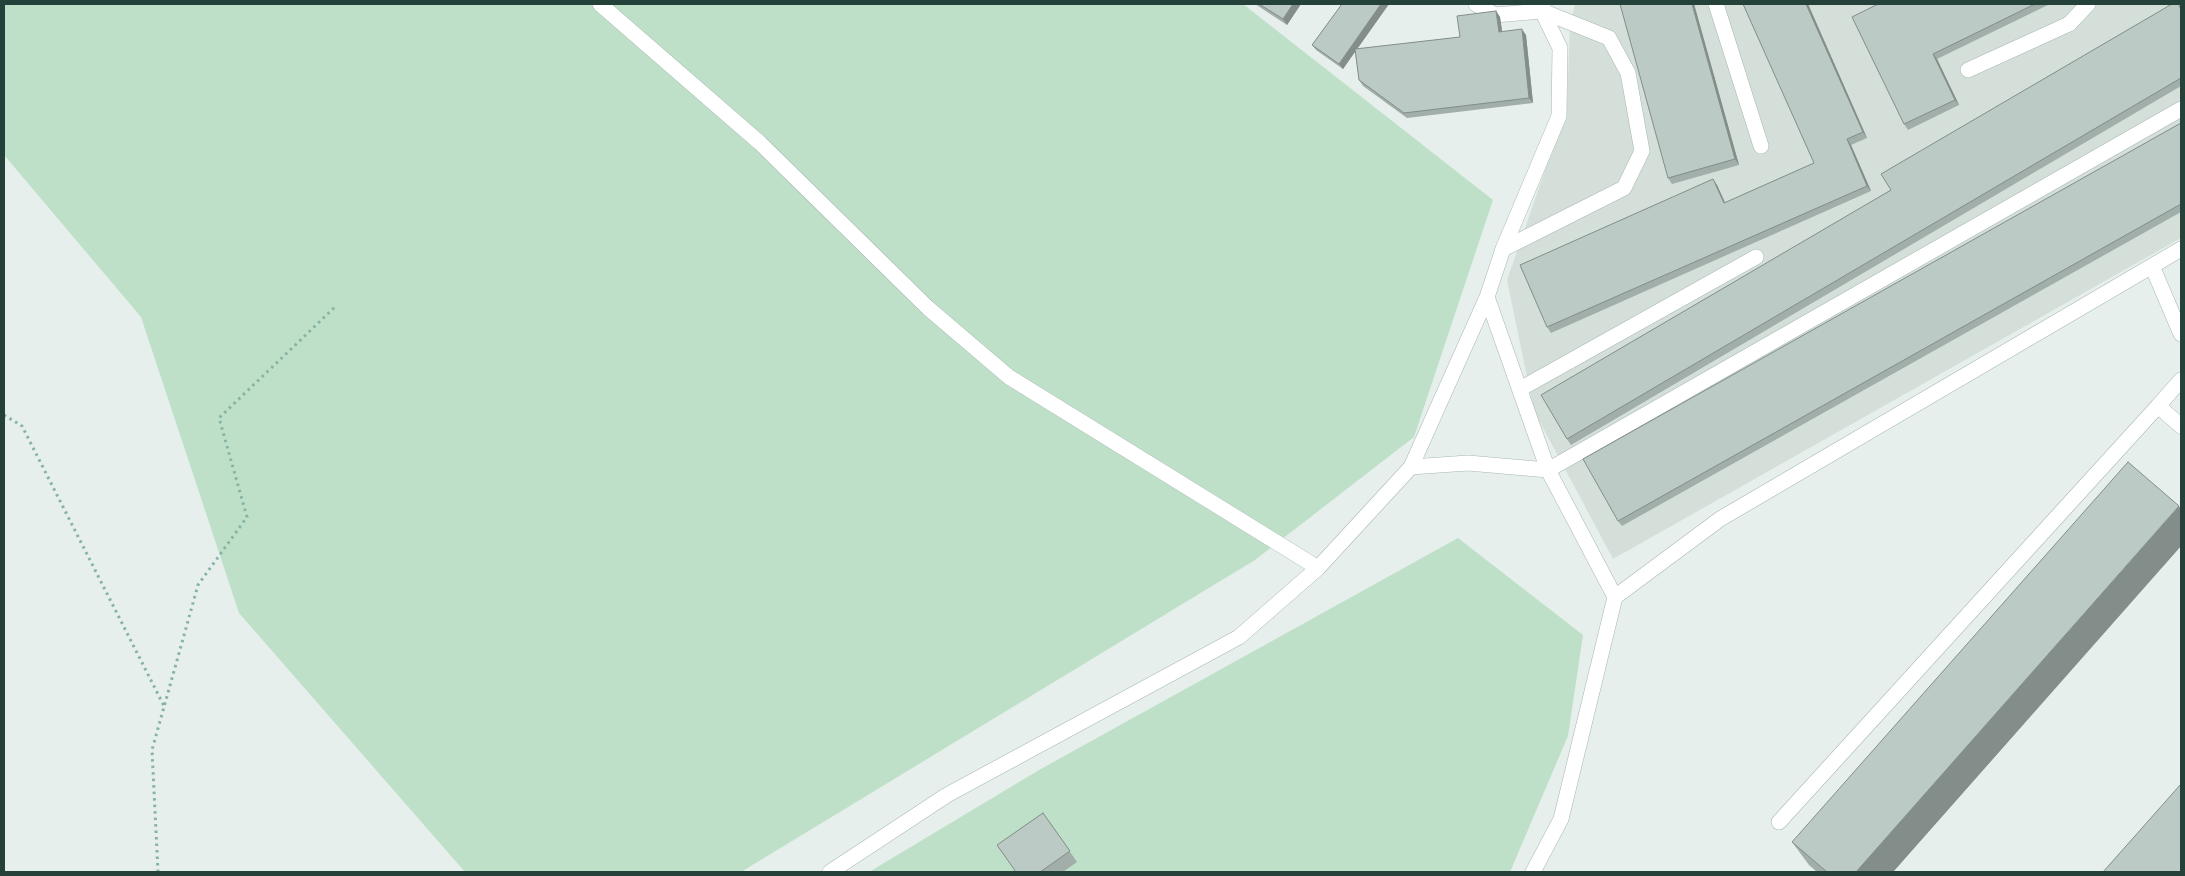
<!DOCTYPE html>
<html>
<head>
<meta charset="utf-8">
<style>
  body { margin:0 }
  #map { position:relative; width:2185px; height:876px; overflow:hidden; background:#e6efeb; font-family:"Source Sans 3",sans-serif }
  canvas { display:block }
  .frame { position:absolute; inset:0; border:5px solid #24423a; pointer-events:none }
</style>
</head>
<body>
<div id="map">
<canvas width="2185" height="876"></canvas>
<div class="frame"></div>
</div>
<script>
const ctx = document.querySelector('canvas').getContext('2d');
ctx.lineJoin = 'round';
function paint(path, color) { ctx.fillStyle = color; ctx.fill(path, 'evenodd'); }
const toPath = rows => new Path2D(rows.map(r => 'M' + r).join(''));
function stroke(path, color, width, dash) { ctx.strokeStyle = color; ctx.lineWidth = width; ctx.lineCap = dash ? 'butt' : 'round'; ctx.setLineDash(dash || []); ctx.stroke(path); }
const built = toPath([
  [1575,4,2181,4,2181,238,1613,559,1534,411,1507,280,1567,107,1570,24]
]);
const green = toPath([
  [4,4,1243,4,1493,200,1414,437,1255,560,741,872,465,872,239,613,141,317,4,155],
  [1458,538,1583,635,1568,736,1510,872,869,872,1039,770]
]);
const path = toPath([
  [4,415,22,426,164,706],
  [158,872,152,750,198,585,247,517,219,418,337,305]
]);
const service = toPath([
  [1716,4,1761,146],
  [1968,70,2069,24,2088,4],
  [1503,249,1624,188,1642,151,1628,73,1609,38,1542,11,1543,4],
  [2152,266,2181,334],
  [2181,380,2158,406,2181,426],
  [1520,389,1756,257],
  [1548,470,2181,109],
  [1615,597,1720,519,2181,249],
  [1779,822,2158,406]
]);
const minor = toPath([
  [600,4,760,143,928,308,1009,377,1318,568],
  [1476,4,1495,15,1542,11,1560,48,1559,116,1503,249,1487,297,1548,470,1615,597,1561,819,1533,872],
  [1411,467,1468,463,1548,470],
  [830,872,947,795,1239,637,1318,568,1411,467,1487,297]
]);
const wall = toPath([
  [1255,4,1301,4,1287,25],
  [1342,4,1389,4,1357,49,1460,37,1496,11,1500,17,1502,32,1526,35,1533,103,1407,118,1363,86,1359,80,1355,51,1343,69,1316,50,1312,45],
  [1694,4,1739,165,1672,184,1668,178],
  [1808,4,1867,138,1851,145,1871,191,1551,333,1547,327,1717,185,1725,203,1814,163],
  [1878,4,2050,4,1937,59,1959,105,1908,130,1904,124],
  [2180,7,2181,8,2181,86,1571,445,1567,439],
  [2181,123,2181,212,1622,526,1618,521],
  [2181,546,1893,872,1817,872,1809,865,1792,842],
  [1043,813,1077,862,1063,872,1016,872]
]);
const shadedWall = toPath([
  [1293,4,1301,4,1287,25,1283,19],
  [1381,4,1389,4,1343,69,1339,64],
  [1692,4,1694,4,1739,165,1735,159],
  [1806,4,1808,4,1867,138,1863,132],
  [1496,11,1500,17,1503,37,1499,32],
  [1522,29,1526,35,1533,103,1529,98],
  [1933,54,1937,59,1959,105,1955,100],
  [1847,139,1851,145,1871,191,1867,186],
  [1713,179,1717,185,1728,209,1724,203],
  [2179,506,2181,510,2181,546,1893,872,1856,872]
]);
const building = toPath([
  [1259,4,1293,4,1283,19,1259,4],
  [1342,4,1381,4,1339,64,1312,45,1342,4],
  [1620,4,1692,4,1735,159,1668,178,1620,4],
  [1743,4,1806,4,1863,132,1847,139,1867,186,1547,327,1520,265,1713,179,1724,203,1814,163,1743,4],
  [1878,4,2035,4,1933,54,1955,100,1904,124,1852,17,1878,4],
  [2172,4,2178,4,2181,9,2181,78,1567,439,1541,395,1891,190,1881,174,2172,4],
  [1496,11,1499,32,1522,29,1529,98,1404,113,1359,80,1355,49,1460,37,1457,16,1496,11],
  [2181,123,2181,204,1618,521,1583,459,2181,123],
  [2128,462,2179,506,1856,872,1827,872,1792,842,2128,462],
  [2181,784,2181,872,2103,872,2181,784],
  [1043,813,1070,851,1040,872,1016,872,997,845,1043,813]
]);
paint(built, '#d4dfda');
paint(green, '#bfe0c8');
stroke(service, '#a8b8b2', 16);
stroke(minor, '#a8b8b2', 16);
stroke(path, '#86b3a5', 3, [2.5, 4]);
stroke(service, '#fff', 15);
stroke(minor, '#fff', 15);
paint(wall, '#a1aea9');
paint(shadedWall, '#838d89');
paint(building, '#bbcac4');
stroke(building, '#838d89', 1);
</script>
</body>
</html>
